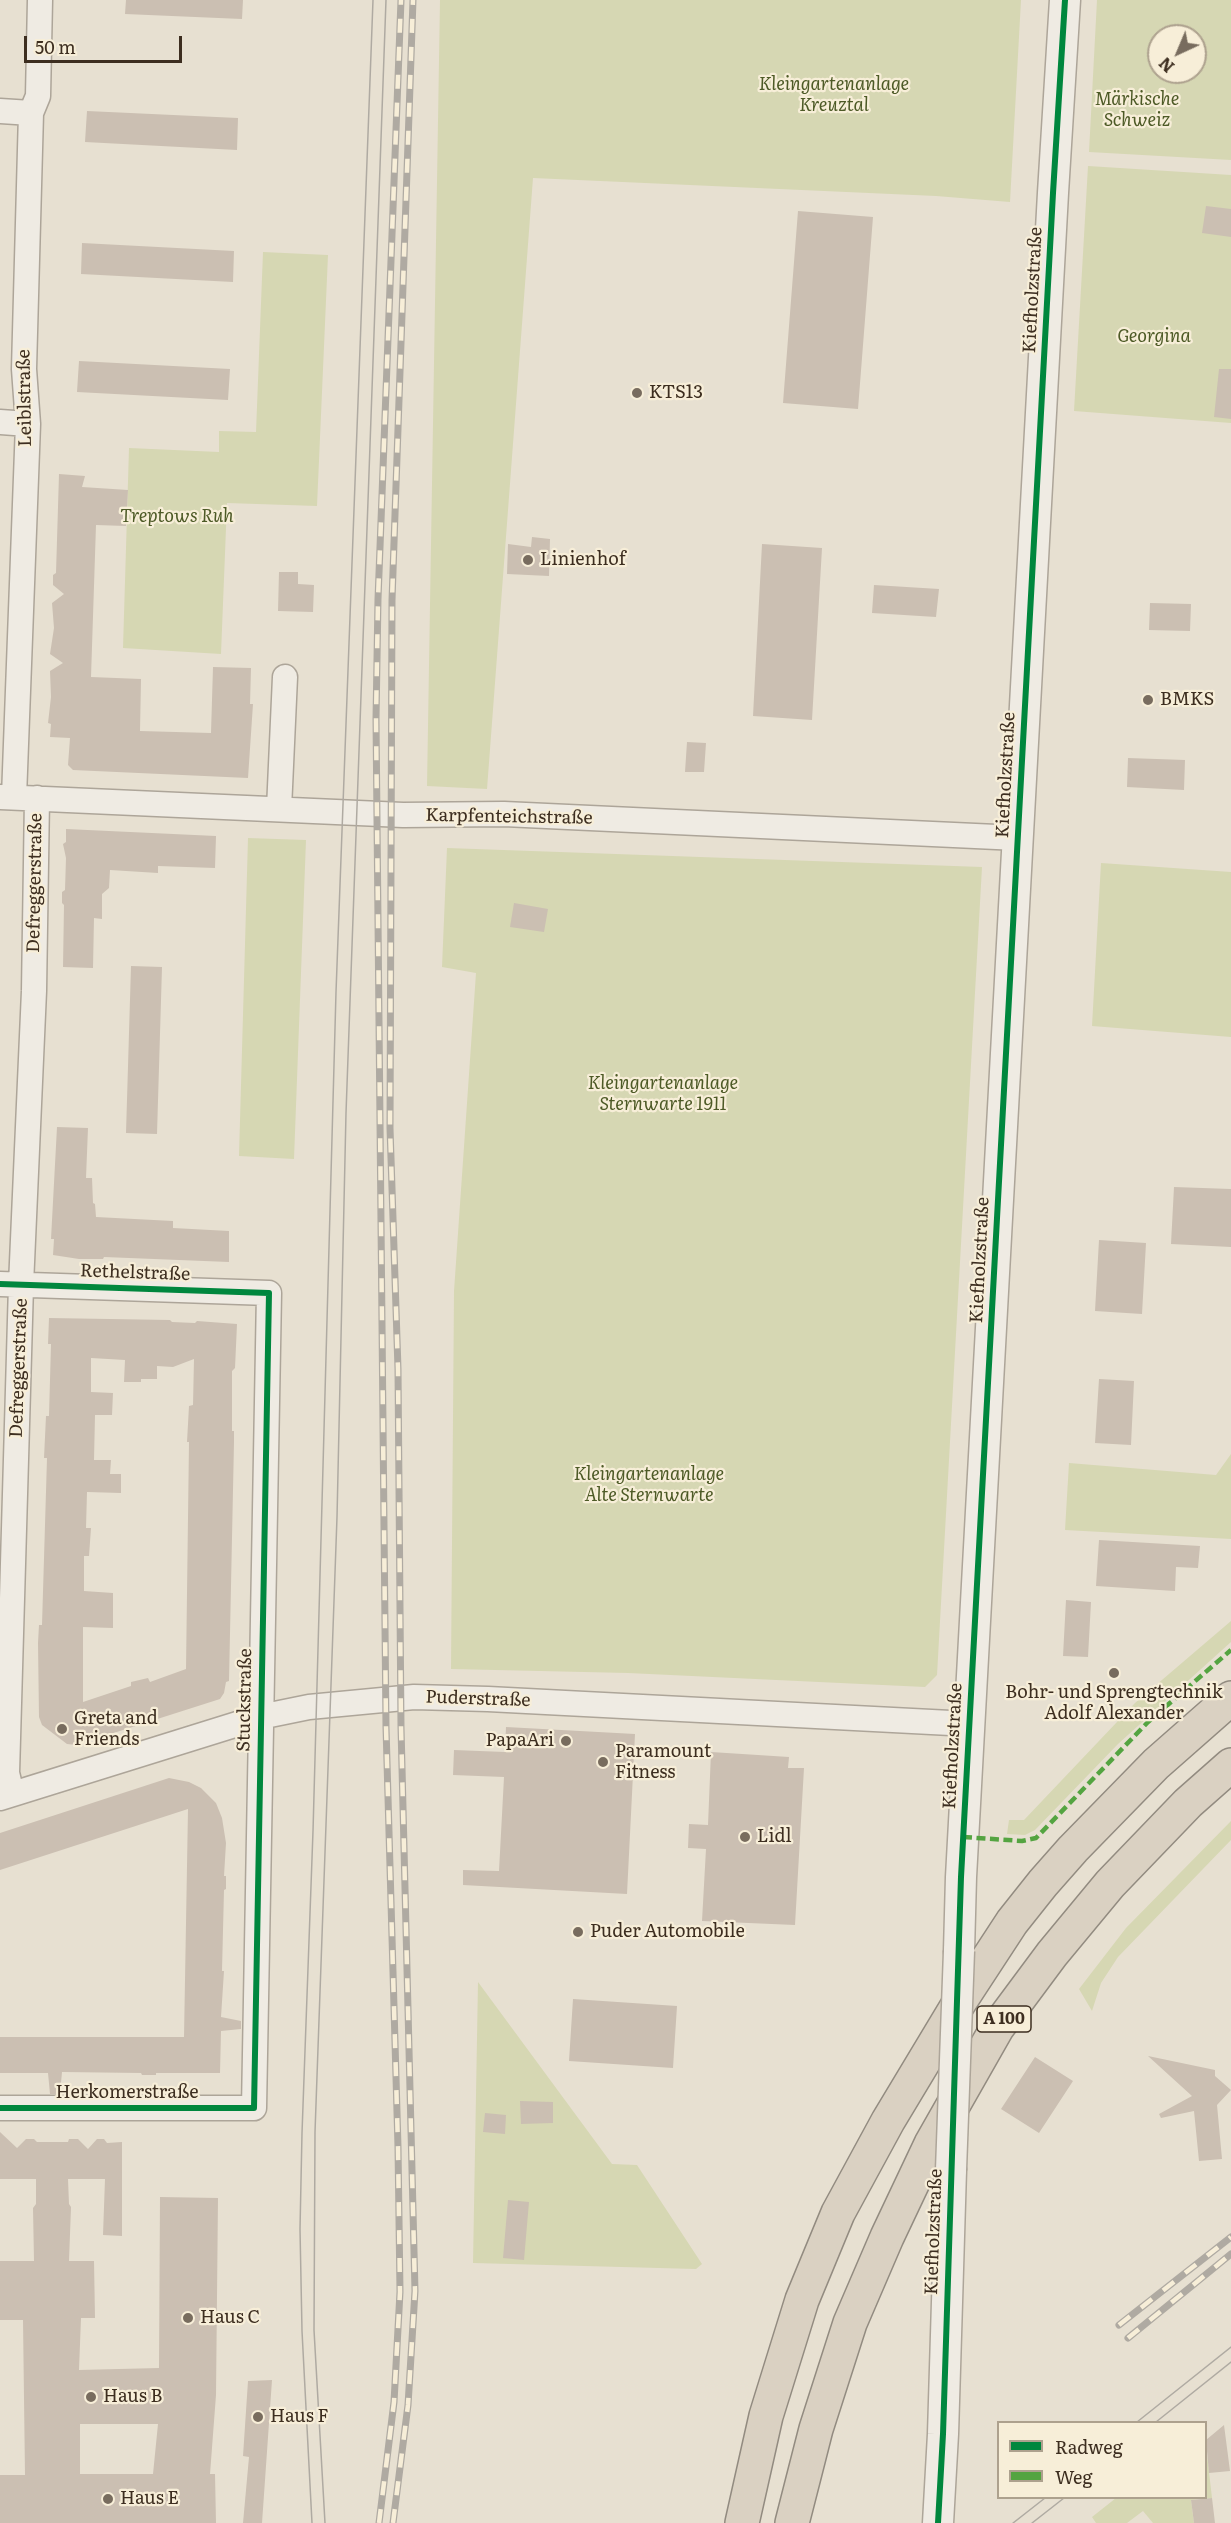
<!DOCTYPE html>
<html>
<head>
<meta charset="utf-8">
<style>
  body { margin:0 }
  #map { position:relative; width:1231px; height:2523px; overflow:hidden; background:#e7e0d1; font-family:Literata,serif }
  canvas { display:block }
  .legend { position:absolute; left:997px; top:2421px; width:210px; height:78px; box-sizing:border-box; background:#f7eed8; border:2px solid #ada18e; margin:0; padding:8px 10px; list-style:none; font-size:18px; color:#3d2e20 }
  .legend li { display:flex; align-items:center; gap:12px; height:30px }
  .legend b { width:30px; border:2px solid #ada18e }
  .north { position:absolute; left:1147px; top:24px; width:60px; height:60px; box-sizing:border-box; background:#f7eed8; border:2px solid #ada18e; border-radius:50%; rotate:224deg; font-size:16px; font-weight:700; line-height:24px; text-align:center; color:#3d2e20 }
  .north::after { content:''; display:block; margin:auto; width:21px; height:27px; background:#786c5e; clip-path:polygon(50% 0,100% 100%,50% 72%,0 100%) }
  .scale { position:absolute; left:24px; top:36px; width:158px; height:27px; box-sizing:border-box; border:3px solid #3d2e20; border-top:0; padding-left:8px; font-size:18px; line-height:21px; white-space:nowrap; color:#3d2e20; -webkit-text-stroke:4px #f7eed8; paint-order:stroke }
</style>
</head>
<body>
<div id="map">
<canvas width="1231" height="2523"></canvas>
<ul class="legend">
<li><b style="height:8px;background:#00873e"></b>Radweg</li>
<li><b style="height:8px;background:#54a441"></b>Weg</li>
</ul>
<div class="north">N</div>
<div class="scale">50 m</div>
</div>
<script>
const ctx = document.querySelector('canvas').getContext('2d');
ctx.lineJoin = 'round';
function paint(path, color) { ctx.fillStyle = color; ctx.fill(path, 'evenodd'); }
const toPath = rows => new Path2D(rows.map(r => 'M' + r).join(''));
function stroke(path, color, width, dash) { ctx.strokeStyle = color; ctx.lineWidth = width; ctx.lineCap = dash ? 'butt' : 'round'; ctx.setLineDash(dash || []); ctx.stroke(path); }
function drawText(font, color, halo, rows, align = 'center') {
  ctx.font = font + ' Literata,serif'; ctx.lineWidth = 4.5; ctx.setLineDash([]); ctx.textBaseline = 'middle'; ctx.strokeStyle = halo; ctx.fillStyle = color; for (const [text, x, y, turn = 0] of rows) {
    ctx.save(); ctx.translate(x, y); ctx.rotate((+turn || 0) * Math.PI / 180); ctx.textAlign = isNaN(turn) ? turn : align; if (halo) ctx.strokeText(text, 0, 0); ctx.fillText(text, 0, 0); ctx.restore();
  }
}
const green = toPath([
  [440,0,1021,0,1010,202,936,196,533,178,487,789,427,786],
  [1097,0,1231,0,1231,160,1089,152],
  [1159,36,1195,36,1195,72,1159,72],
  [1088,166,1231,175,1231,423,1074,411],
  [263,252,328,255,317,506,227,503,221,654,123,648,129,448,219,452,219,431,256,432],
  [248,838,306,840,294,1159,239,1156],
  [447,848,982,867,937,1675,925,1687,628,1673,451,1669,454,1291,476,973,442,967],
  [1101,863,1231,872,1231,1037,1092,1026],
  [1231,1454,1231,1539,1065,1530,1069,1463,1216,1475],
  [1231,1621,1231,1642,1118,1744,1035,1830,1025,1835,1007,1834,1009,1820,1024,1820,1135,1703],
  [1231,1821,1231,1840,1118,1957,1101,1983,1092,2011,1079,1989,1126,1928],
  [478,1982,612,2164,637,2165,702,2264,696,2269,473,2263],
  [1206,2446,1212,2498,1191,2500,1194,2523,1153,2523,1143,2511,1127,2523,1096,2523,1092,2517,1116,2498,1206,2498]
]);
const building = toPath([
  [126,0,243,0,242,19,125,14],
  [87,111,238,118,237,150,85,142],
  [1206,206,1231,209,1231,237,1202,233],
  [798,211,873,217,858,409,783,403],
  [82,243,234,251,233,282,81,274],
  [79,361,230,369,228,400,77,392],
  [1219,369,1231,369,1231,419,1214,417],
  [59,474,85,476,82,487,128,490,126,526,96,525,91,677,141,679,140,731,211,733,213,667,251,668,250,704,253,704,248,778,73,770,68,765,70,738,50,737,51,724,48,723,51,697,50,671,63,663,50,654,54,628,52,603,64,594,53,585,53,575,56,573],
  [532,537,550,539,549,576,507,574,508,544,531,547],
  [762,544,822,548,812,720,753,716],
  [279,572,298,572,298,584,314,585,313,612,278,611],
  [874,585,939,589,936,617,872,613],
  [1150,603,1191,604,1190,631,1149,630],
  [687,742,706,743,704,772,685,772],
  [1128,758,1185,760,1184,790,1127,787],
  [66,829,216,836,215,868,158,866,158,873,110,870,109,888,102,894,102,919,94,918,93,968,63,967,64,905,62,903,62,892,65,890,66,858,63,844,66,842],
  [514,903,548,909,544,932,510,927],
  [131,966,162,967,157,1134,126,1133],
  [57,1127,88,1128,86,1178,92,1178,93,1203,95,1204,96,1217,173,1221,173,1228,229,1231,229,1262,104,1257,103,1259,79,1259,53,1255,54,1239,51,1239],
  [1174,1187,1231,1189,1231,1247,1171,1244],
  [1099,1240,1146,1243,1142,1314,1095,1311],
  [49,1318,170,1320,172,1322,195,1323,197,1321,237,1324,235,1368,232,1371,232,1431,234,1431,234,1442,229,1681,226,1682,224,1693,220,1699,76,1745,67,1744,42,1725,39,1717,38,1643,39,1625,42,1625,47,1458,44,1458,46,1416,49,1416,51,1344,48,1344],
  [91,1358,125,1360,124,1382,141,1382,141,1379,157,1379,157,1366,173,1367,194,1359,193,1405,189,1406,187,1442,189,1442,186,1669,150,1682,148,1678,131,1682,131,1686,83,1702,83,1627,113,1628,113,1593,84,1591,84,1556,89,1556,91,1528,86,1528,87,1492,121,1493,121,1474,110,1474,111,1460,94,1460,95,1415,112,1415,113,1393,91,1392],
  [1099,1379,1134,1381,1131,1445,1095,1443],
  [1099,1540,1200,1546,1198,1568,1176,1567,1175,1591,1096,1586],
  [1066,1600,1091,1602,1088,1657,1063,1656],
  [506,1727,635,1734,627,1894,463,1885,463,1870,499,1871,504,1777,453,1775,454,1750,505,1752],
  [711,1752,789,1757,788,1768,804,1768,795,1925,702,1921,706,1849,688,1848,689,1824,708,1825],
  [169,1778,189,1782,201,1788,216,1803,222,1818,226,1843,224,1876,226,1876,226,1889,224,1890,222,1971,224,1971,221,2017,241,2021,241,2029,221,2031,220,2073,156,2073,156,2075,142,2075,141,2073,62,2072,60,2094,50,2094,48,2073,0,2073,0,2037,184,2037,188,1809,0,1870,0,1833],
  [573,1999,677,2006,673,2068,569,2061],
  [1148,2056,1215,2070,1215,2076,1231,2090,1217,2105,1222,2159,1199,2161,1194,2111,1161,2118,1159,2114,1192,2096],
  [1035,2057,1073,2081,1039,2133,1001,2109],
  [520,2101,553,2102,553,2123,521,2124],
  [485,2113,506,2115,505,2134,483,2132],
  [0,2132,17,2148,26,2139,34,2139,37,2142,68,2142,69,2139,78,2139,88,2149,97,2139,104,2139,107,2143,122,2142,122,2236,103,2235,105,2179,68,2179,69,2204,71,2207,69,2261,94,2261,95,2318,81,2318,79,2370,159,2368,160,2197,218,2198,216,2395,210,2474,215,2474,216,2523,0,2523,0,2475,25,2475,23,2320,0,2320,0,2261,34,2261,33,2208,36,2204,36,2179,0,2179],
  [80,2424,158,2424,153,2474,80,2474],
  [508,2200,529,2202,524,2260,503,2258],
  [272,2380,262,2523,243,2523,249,2457,243,2456,248,2381],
  [1224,2425,1230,2471,1209,2473,1206,2440],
  [1212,2498,1215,2523,1194,2523,1191,2500]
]);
const minor = toPath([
  [0,111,31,113],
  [0,422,28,424],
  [0,797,403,815,504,814,1018,838],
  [14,797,28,424,24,369,31,113,38,96,40,0],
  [279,809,285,677],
  [0,1284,269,1293,254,2108,0,2108],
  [12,1794,7,1773,21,1285,34,991,37,798],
  [0,1798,260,1717,309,1707,414,1697,488,1699,970,1724]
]);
const tertiary = toPath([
  [959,1951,961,1877,1053,193,1065,0],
  [938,2523,943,2434,951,2170]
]);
const motorway = toPath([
  [742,2523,766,2416,802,2300,838,2213,888,2121,959,2003,1012,1922,1043,1883,1073,1849,1156,1764,1231,1698],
  [792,2523,816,2429,850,2323,887,2237,931,2144,997,2028,1052,1954,1110,1884,1188,1803,1231,1765]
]);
const tram = toPath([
  [1137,2422,1231,2347],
  [1156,2422,1231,2362],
  [312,2523,302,2331,300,2229,302,2133,313,1831,336,992,373,0],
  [325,2523,314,2330,315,2132,337,1517,346,1113,386,0],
  [1013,2523,1045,2498],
  [1032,2523,1064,2498]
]);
const rail = toPath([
  [1119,2325,1231,2237],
  [1128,2338,1231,2254],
  [379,2523,394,2402,400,2292,398,2147,386,1727,376,719,378,599,401,0],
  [393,2523,408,2405,415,2291,401,1727,398,1369,390,1128,392,600,413,0]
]);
const tertiaryBridge = toPath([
  [951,2170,959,1951]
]);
const quiet = toPath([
  [963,1837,1022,1841,1036,1838,1148,1722,1231,1650]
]);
const cycleway = toPath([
  [0,1284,269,1293,254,2108,0,2108],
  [938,2523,943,2434,961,1877,1053,193,1065,0]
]);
const markers = [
  [637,393,6,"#786c5e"],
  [528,560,6,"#786c5e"],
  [1148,700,6,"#786c5e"],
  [1114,1673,6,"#786c5e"],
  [62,1729,6,"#786c5e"],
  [566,1741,6,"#786c5e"],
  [603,1762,6,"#786c5e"],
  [745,1837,6,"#786c5e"],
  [578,1932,6,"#786c5e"],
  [188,2318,6,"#786c5e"],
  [91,2397,6,"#786c5e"],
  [258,2417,6,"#786c5e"],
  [108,2499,6,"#786c5e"]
];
const shields = [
  [1004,2019,54]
];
const shieldNames = [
  ["A 100",1004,2019]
];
const parkNames = [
  ["Kleingartenanlage",834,85],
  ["Kreuztal",834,106],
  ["Märkische",1137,100],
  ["Schweiz",1137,121],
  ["Georgina",1154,337],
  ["Treptows Ruh",177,517],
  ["Kleingartenanlage",663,1084],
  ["Sternwarte 1911",663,1105],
  ["Kleingartenanlage",649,1475],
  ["Alte Sternwarte",649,1496]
];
const streetNames = [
  ["Kiefholzstraße",1033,290,-87],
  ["Leiblstraße",25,398,-91],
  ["Kiefholzstraße",1006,775,-87],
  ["Karpfenteichstraße",509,817,1],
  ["Defreggerstraße",35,883,-89],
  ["Kiefholzstraße",980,1260,-87],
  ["Rethelstraße",135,1273,2],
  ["Defreggerstraße",19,1368,-88],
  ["Puderstraße",478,1699,2],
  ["Stuckstraße",245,1700,-89],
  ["Kiefholzstraße",953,1746,-87],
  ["Herkomerstraße",127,2093],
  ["Kiefholzstraße",934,2232,-88]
];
const poiNames = [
  ["KTS13",649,393],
  ["Linienhof",540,560],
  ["BMKS",1160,700],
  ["Bohr- und Sprengtechnik",1114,1693,"center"],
  ["Adolf Alexander",1114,1714,"center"],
  ["Greta and",74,1719],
  ["Friends",74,1740],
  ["PapaAri",554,1741,"right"],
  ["Paramount",615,1752],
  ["Fitness",615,1773],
  ["Lidl",757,1837],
  ["Puder Automobile",590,1932],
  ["Haus C",200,2318],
  ["Haus B",103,2397],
  ["Haus F",270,2417],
  ["Haus E",120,2499]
];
paint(green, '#d6d7b3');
paint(building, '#cbbfb2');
stroke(minor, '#ada599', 27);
stroke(tertiary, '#ada599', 33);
stroke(motorway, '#928b80', 36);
stroke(minor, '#efebe3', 24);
stroke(tertiary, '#efebe3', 30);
stroke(motorway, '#dad1c2', 33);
stroke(tram, '#afaaa2', 1.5);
stroke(rail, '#afaaa2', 7);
stroke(rail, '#f7eed8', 4.5, [14]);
stroke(tertiaryBridge, '#ada599', 33, []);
stroke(tertiaryBridge, '#efebe3', 30);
stroke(quiet, '#54a441', 4.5, [9, 4.5]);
stroke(cycleway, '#00873e', 6);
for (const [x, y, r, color] of markers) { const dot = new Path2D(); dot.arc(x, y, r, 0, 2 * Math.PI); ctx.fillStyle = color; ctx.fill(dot); stroke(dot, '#f7eed8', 2); }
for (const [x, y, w] of shields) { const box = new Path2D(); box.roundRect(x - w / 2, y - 13, w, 26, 4.5); ctx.fillStyle = '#f7eed8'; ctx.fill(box); stroke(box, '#3d2e20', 1.5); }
drawText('bold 16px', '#3d2e20', null, shieldNames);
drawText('italic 18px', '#4d5a26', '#f7eed8', parkNames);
drawText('18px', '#3d2e20', '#f7eed8', streetNames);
drawText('18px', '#3d2e20', '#f7eed8', poiNames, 'left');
</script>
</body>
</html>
